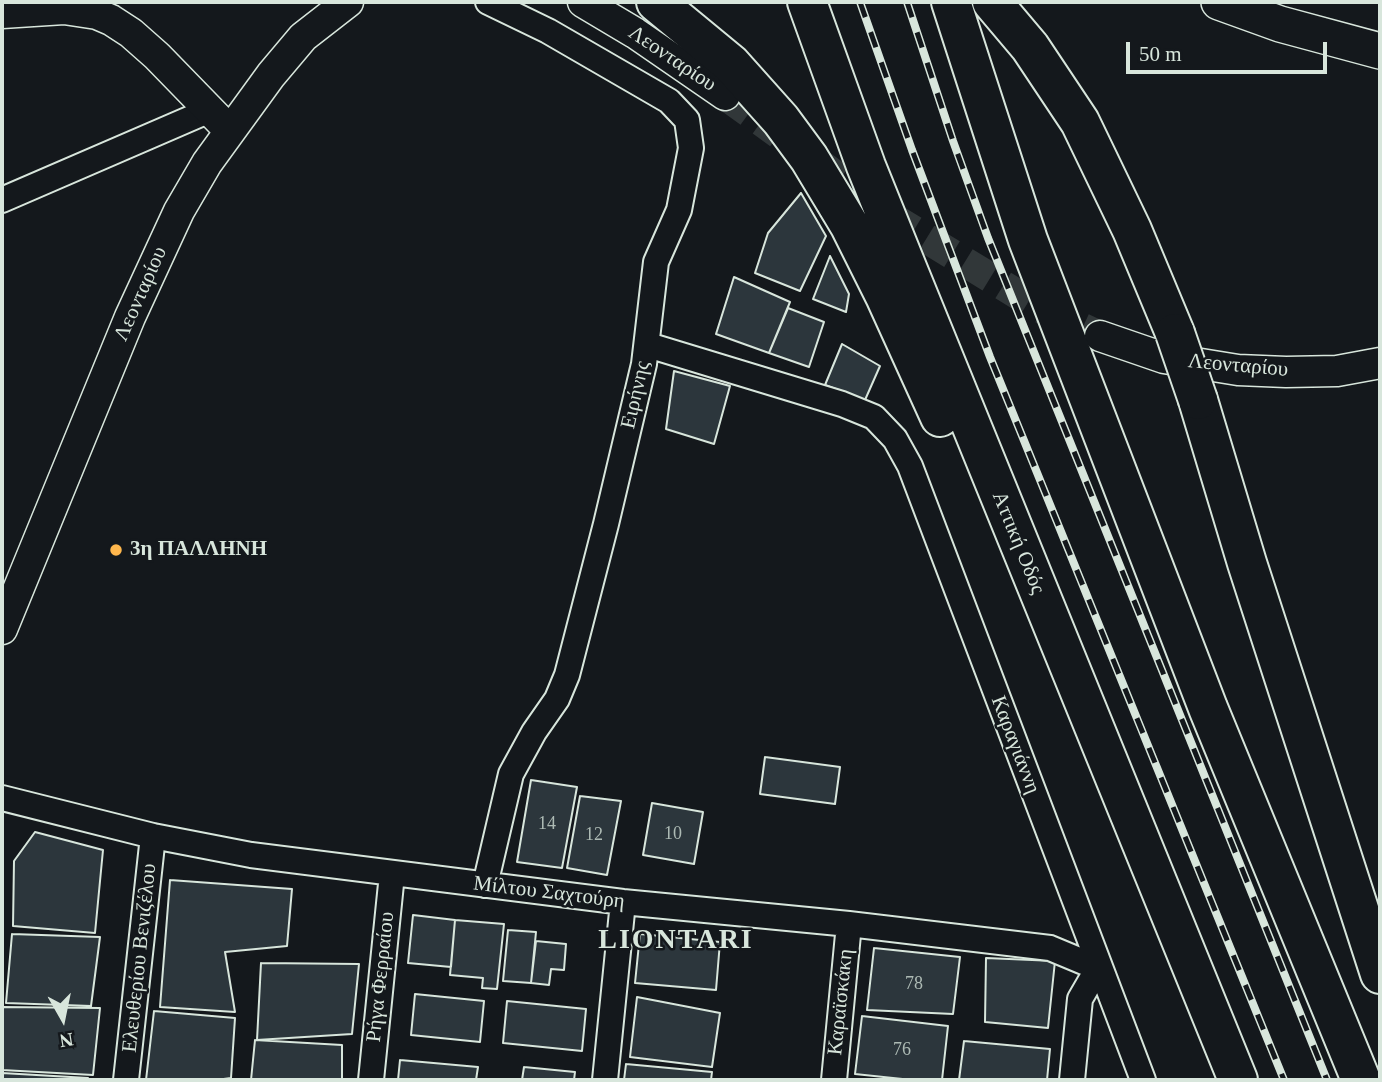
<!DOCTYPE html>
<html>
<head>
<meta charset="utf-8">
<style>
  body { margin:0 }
  #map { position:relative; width:1382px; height:1082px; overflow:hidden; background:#14181c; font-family:Georgia,serif }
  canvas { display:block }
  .frame { position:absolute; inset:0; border:4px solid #d8e6dc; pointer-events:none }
  .north { position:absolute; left:28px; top:984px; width:70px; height:70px; -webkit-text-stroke:5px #14181c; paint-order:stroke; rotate:171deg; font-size:19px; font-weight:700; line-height:28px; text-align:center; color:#d8e6dc }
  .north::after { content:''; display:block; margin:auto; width:24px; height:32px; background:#d8e6dc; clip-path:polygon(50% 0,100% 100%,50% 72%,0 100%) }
  .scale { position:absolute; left:1126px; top:42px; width:201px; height:32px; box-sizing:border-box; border:4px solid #d8e6dc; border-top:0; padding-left:9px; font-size:21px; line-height:24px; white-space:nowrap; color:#d8e6dc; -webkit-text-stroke:5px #14181c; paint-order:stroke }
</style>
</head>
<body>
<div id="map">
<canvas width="1382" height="1082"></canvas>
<div class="frame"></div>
<div class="north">N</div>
<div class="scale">50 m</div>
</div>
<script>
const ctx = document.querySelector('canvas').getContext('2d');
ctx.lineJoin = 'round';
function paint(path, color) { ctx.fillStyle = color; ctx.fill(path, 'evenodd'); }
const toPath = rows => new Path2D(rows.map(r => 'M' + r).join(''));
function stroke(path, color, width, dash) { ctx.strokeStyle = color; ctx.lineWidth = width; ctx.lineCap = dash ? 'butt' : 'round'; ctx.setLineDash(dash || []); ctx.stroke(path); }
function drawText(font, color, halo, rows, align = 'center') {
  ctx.font = font + ' Georgia,serif'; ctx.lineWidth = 5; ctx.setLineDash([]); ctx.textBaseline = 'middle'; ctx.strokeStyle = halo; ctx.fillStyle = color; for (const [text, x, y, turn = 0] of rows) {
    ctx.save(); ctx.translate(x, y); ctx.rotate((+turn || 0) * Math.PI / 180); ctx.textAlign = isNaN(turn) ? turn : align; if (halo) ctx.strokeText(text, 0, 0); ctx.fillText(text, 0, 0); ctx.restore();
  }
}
const building = toPath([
  [801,193,826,236,800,291,755,273,768,233,801,193],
  [830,256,849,294,846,312,813,299,830,256],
  [734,277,790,302,769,353,716,334,734,277],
  [788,308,824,322,809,367,769,353,788,308],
  [842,344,880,366,865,400,825,385,842,344],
  [674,371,730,386,714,444,666,429,674,371],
  [765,757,840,767,835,804,760,794,765,757],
  [531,780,577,787,562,868,517,862,531,780],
  [580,796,621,801,607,875,567,868,580,796],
  [652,803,703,812,694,864,643,855,652,803],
  [35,832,103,850,95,933,13,926,14,861,35,832],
  [170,880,292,889,287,946,225,952,235,1012,160,1007,170,880],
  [413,915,455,920,451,967,408,963,413,915],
  [455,920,504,924,497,989,482,988,483,978,450,975,455,920],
  [508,930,536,932,531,983,503,981,508,930],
  [12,934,100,937,91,1006,6,1003,12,934],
  [640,934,720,942,716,990,635,983,640,934],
  [536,941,566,944,564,970,551,969,549,985,531,983,536,941],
  [874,948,960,957,953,1014,867,1010,874,948],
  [986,958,1055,961,1048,1028,985,1022,986,958],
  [261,963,359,964,352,1034,257,1040,261,963],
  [415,994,484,1001,480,1042,411,1035,415,994],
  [637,997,720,1013,712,1067,630,1057,637,997],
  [507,1001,586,1009,582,1051,503,1043,507,1001],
  [2,1007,100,1008,93,1075,2,1070,2,1007],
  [154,1011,235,1018,231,1078,216,1080,146,1080,154,1011],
  [862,1016,948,1026,942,1080,912,1080,855,1074,862,1016],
  [255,1040,342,1045,342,1080,251,1080,255,1040],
  [964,1041,1050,1049,1047,1080,959,1080,964,1041],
  [400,1060,478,1067,476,1080,398,1080,400,1060],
  [626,1064,712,1072,711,1080,624,1080,626,1064],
  [524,1067,575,1072,574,1080,522,1080,524,1067],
  [2,1073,88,1078,88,1080,2,1080,2,1073]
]);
const tertiaryTunnel = toPath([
  [725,95,779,134],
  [816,161,893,218,1040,308,1100,336]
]);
const minor = toPath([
  [2,200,210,110],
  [648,345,842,404,874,417,895,439,910,466,1143,1080],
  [2,798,153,836,251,855,623,902,849,924,1050,948,1098,968,1080,999,1072,1080],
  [485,885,511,774,534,732,557,699,567,675,606,524,644,364,656,262,679,210,691,148,687,120,669,101,548,31,488,2],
  [126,1080,153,836],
  [371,1080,392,874],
  [605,1080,623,902],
  [834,1080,849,924]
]);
const tertiary = toPath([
  [583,2,635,33,725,95],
  [2,13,64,9,97,14,111,20,131,33,157,56,230,131],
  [1100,336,1164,358,1238,370,1286,372,1337,371,1380,363],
  [2,629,130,317,179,211,207,163,271,75,303,37,348,2]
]);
const secondary = toPath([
  [1219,2,1280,24,1380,51]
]);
const motorway = toPath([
  [656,2,731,64,781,120,809,158,850,226,885,296,940,417],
  [807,2,866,166,908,270,1238,1080],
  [951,2,1028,240,1208,708,1361,1080],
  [992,2,1030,47,1080,122,1132,230,1175,333],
  [1198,400,1247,563,1380,974]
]);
const rail = toPath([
  [860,2,912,150,990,357,1284,1080],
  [907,2,953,141,988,238,1327,1080]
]);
const motorwayBridge = toPath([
  [1175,333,1198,400]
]);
const markers = [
  [116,550,7,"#ffb74d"]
];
const numberNames = [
  ["14",547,824],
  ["10",673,834],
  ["12",594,835],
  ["78",914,984],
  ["76",902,1050]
];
const streetNames = [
  ["Λεονταρίου",672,59,34],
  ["Λεονταρίου",141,294,-66],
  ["Λεονταρίου",1238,366,5],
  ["Ειρήνης",636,395,-77],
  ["Αττική Οδός",1018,543,68],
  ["Καραγιάννη",1015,745,69],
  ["Μίλτου Σαχτούρη",549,893,7],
  ["Ελευθερίου Βενιζέλου",140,958,-84],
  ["Ρήγα Φερραίου",381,977,-84],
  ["Καραϊσκάκη",841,1002,-84]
];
const poiNames = [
  ["3η ΠΑΛΛΗΝΗ",130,550]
];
const districtNames = [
  ["LIONTARI",676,941]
];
paint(building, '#2c363c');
stroke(building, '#d8e6dc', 2);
stroke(tertiaryTunnel, '#313739', 30, [30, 15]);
stroke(minor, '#d8e6dc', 28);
stroke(tertiary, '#d8e6dc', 33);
stroke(secondary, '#d8e6dc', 38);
stroke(motorway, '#d8e6dc', 42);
stroke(minor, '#14181c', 24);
stroke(tertiary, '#14181c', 30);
stroke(secondary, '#14181c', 35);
stroke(motorway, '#14181c', 38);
stroke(rail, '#d8e6dc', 8);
stroke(rail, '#14181c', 5, [16]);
stroke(motorwayBridge, '#d8e6dc', 42, []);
stroke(motorwayBridge, '#14181c', 38);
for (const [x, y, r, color] of markers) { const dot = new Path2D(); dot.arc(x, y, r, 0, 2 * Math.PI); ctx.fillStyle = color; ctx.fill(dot); stroke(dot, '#14181c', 2.5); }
drawText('18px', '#adbab4', null, numberNames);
drawText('21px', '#d8e6dc', '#14181c', streetNames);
drawText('bold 21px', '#d8e6dc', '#14181c', poiNames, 'left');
ctx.letterSpacing = '2px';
drawText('bold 28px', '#d8e6dc', '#14181c', districtNames);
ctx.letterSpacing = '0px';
</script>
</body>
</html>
